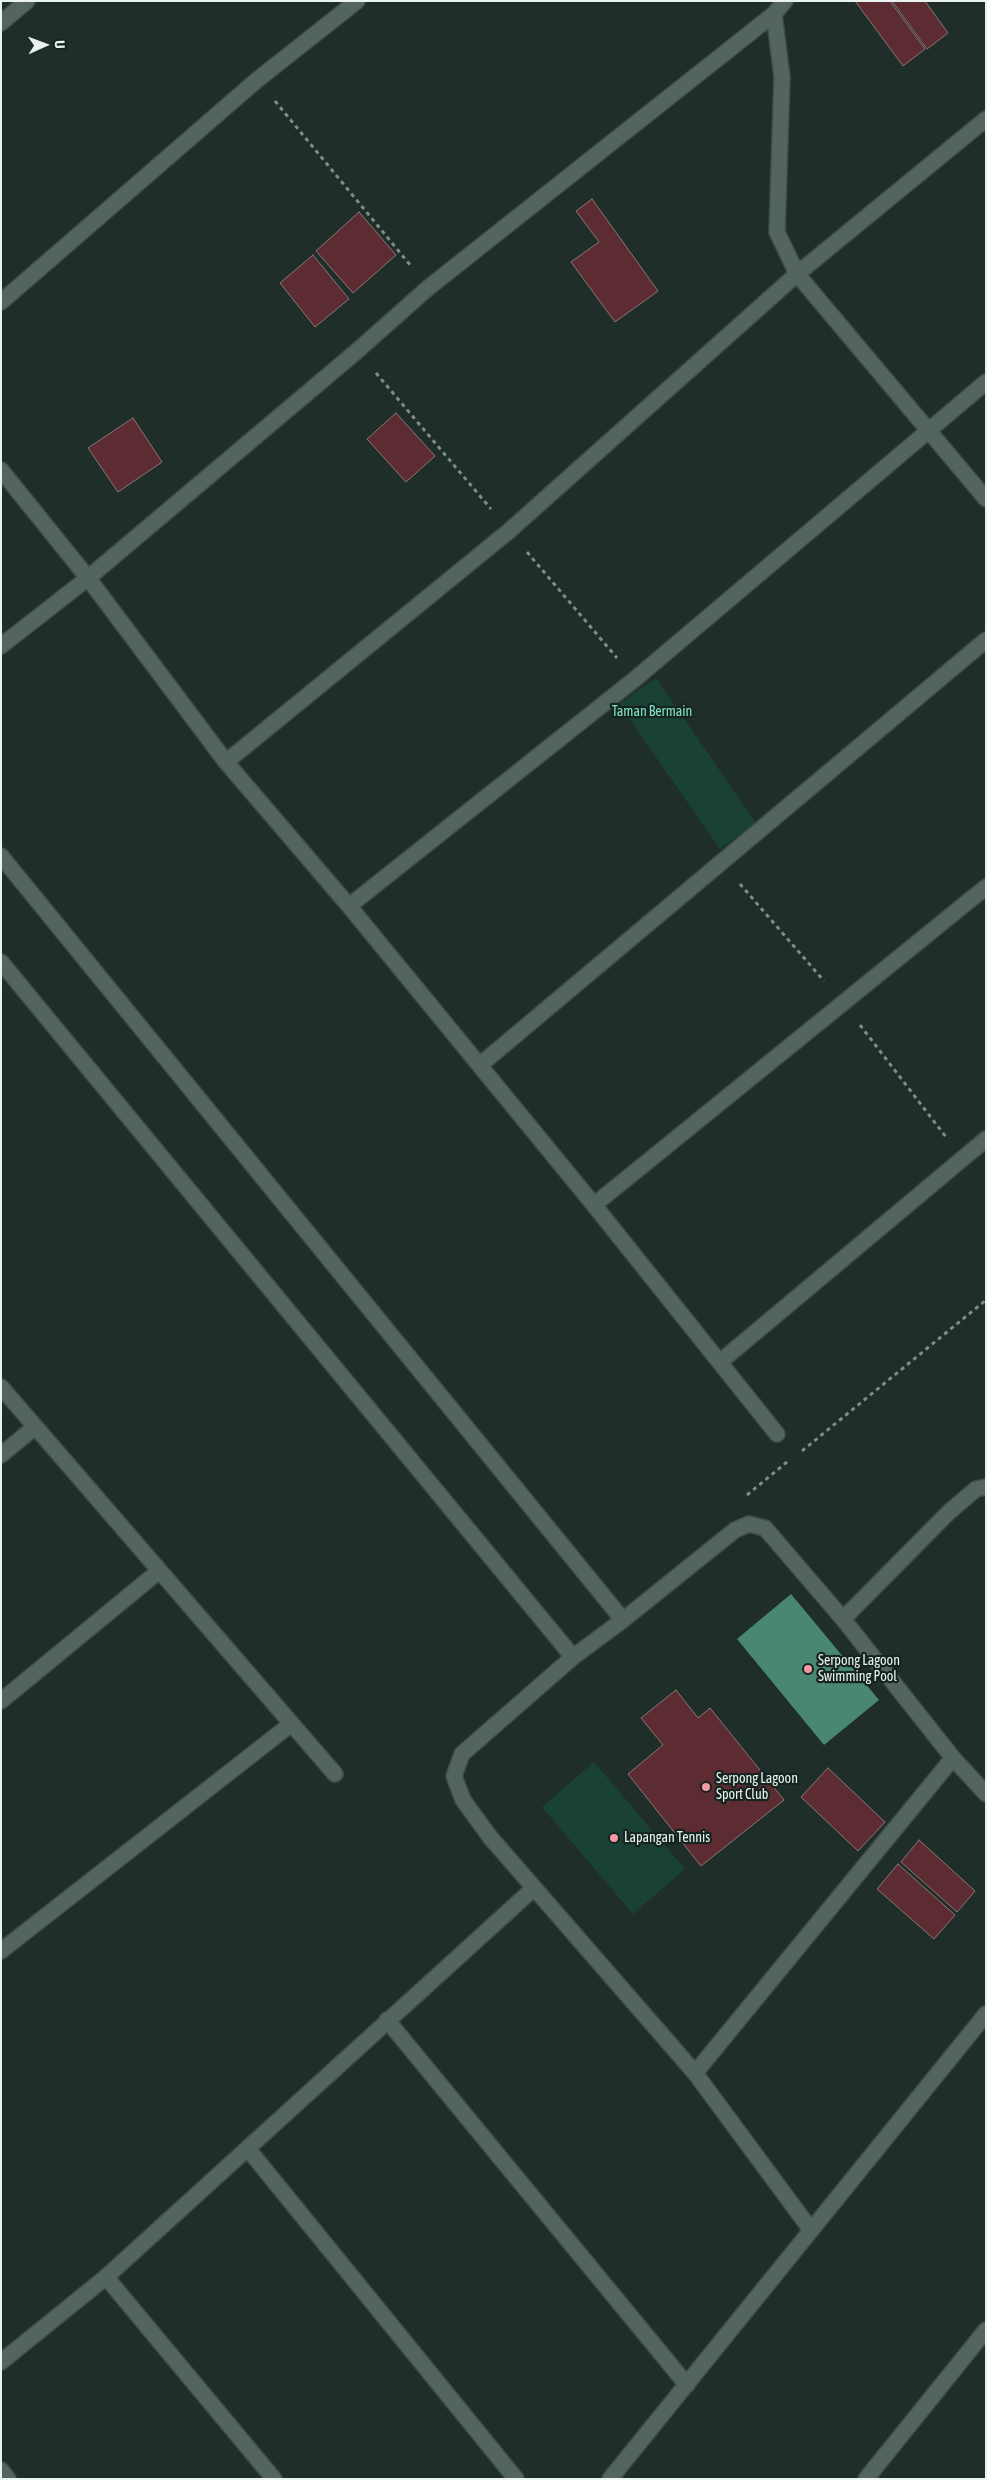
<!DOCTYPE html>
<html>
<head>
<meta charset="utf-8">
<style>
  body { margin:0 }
  #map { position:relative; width:987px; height:2480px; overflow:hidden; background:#1f2e29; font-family:"Asap Condensed",sans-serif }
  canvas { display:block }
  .frame { position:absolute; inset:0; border:2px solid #eaf3f0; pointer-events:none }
  .north { position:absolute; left:20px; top:20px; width:50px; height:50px; -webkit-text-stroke:4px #152420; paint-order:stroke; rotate:88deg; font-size:14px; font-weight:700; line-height:20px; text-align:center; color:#eaf3f0 }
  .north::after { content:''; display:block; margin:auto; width:18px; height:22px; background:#eaf3f0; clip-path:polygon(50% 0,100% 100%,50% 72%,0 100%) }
</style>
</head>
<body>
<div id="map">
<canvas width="987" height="2480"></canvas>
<div class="frame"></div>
<div class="north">U</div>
</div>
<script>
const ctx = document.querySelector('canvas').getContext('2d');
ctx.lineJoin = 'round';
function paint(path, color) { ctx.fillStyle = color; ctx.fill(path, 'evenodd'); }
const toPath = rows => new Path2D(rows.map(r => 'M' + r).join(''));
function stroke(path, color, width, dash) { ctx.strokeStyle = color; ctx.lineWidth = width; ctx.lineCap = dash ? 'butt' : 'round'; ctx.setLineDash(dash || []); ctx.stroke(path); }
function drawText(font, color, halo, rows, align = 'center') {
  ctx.font = font + ' "Asap Condensed",sans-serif'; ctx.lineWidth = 4.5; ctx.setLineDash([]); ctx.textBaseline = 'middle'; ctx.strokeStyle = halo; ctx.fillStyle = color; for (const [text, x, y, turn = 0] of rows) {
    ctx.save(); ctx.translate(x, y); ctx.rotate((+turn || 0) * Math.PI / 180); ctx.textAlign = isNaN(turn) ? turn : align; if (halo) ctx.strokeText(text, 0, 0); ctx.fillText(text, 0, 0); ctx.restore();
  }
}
const green = toPath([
  [656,678,756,823,720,849,619,704],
  [594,1762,685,1869,633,1914,542,1807]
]);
const water = toPath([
  [791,1594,879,1700,824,1745,737,1639]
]);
const building = toPath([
  [855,1,890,1,925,49,903,66,855,1],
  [892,1,925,1,948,33,927,49,892,1],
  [592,199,658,291,615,322,571,262,599,242,576,211,592,199],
  [359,212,396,255,353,293,316,251,359,212],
  [313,255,349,299,315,327,280,283,313,255],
  [396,413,435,456,406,482,367,439,396,413],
  [133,418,162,462,118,492,88,448,133,418],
  [676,1690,698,1718,710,1708,784,1800,701,1866,628,1774,663,1745,641,1718,676,1690],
  [828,1768,885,1822,858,1851,801,1797,828,1768],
  [919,1840,975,1891,957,1912,901,1862,919,1840],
  [898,1864,955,1915,934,1939,877,1889,898,1864]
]);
const path = toPath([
  [275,101,411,266],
  [376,373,491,509],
  [527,552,617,658],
  [740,884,824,981],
  [860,1025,946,1137],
  [802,1451,986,1300],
  [747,1495,787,1462]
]);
const street = toPath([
  [774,14,782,77,777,232,797,274,986,499],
  [1,23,27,1],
  [1,302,257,80,357,1],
  [1,470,88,578,226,762,349,906,594,1205,777,1434],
  [1,646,88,578,357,351,428,288,774,14,785,1],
  [226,762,509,531,797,274,986,119],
  [1,856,623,1620],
  [349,906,635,679,986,382],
  [1,962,573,1657],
  [480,1065,986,640],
  [594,1205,986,887],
  [720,1362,986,1139],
  [1,1387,335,1774],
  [1,1455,35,1427],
  [843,1619,949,1512,976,1489,986,1487],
  [1,1701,159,1571],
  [1,1951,291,1724],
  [387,2020,687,2385],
  [695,2073,953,1758],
  [248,2149,516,2479],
  [811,2230,695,2073,490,1837,463,1800,454,1776,462,1754,573,1657,623,1620,735,1530,749,1524,765,1528,843,1619,953,1758,986,1794],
  [106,2277,274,2479],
  [1,2362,106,2277,533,1889],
  [1,2470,8,2479],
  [610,2479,986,2014],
  [866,2479,986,2330]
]);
const markers = [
  [808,1669,5,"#f49aa2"],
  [706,1787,5,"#f49aa2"],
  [614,1838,5,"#f49aa2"]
];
const parkNames = [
  ["Taman Bermain",652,712]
];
const poiNames = [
  ["Serpong Lagoon",818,1661],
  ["Swimming Pool",818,1677],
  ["Serpong Lagoon",716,1779],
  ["Sport Club",716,1795],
  ["Lapangan Tennis",624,1838]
];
paint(green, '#1a4136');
paint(water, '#498673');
paint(building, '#5d2c32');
stroke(building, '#897778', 1);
stroke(street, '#3e4b47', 18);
stroke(path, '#7f8c87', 3, [4, 4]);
stroke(street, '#54655f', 15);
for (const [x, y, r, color] of markers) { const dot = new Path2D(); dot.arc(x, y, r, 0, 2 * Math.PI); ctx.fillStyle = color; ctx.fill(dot); stroke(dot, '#152420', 2); }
drawText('14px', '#81e0c3', '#152420', parkNames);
drawText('14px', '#eaf3f0', '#152420', poiNames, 'left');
</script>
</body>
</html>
